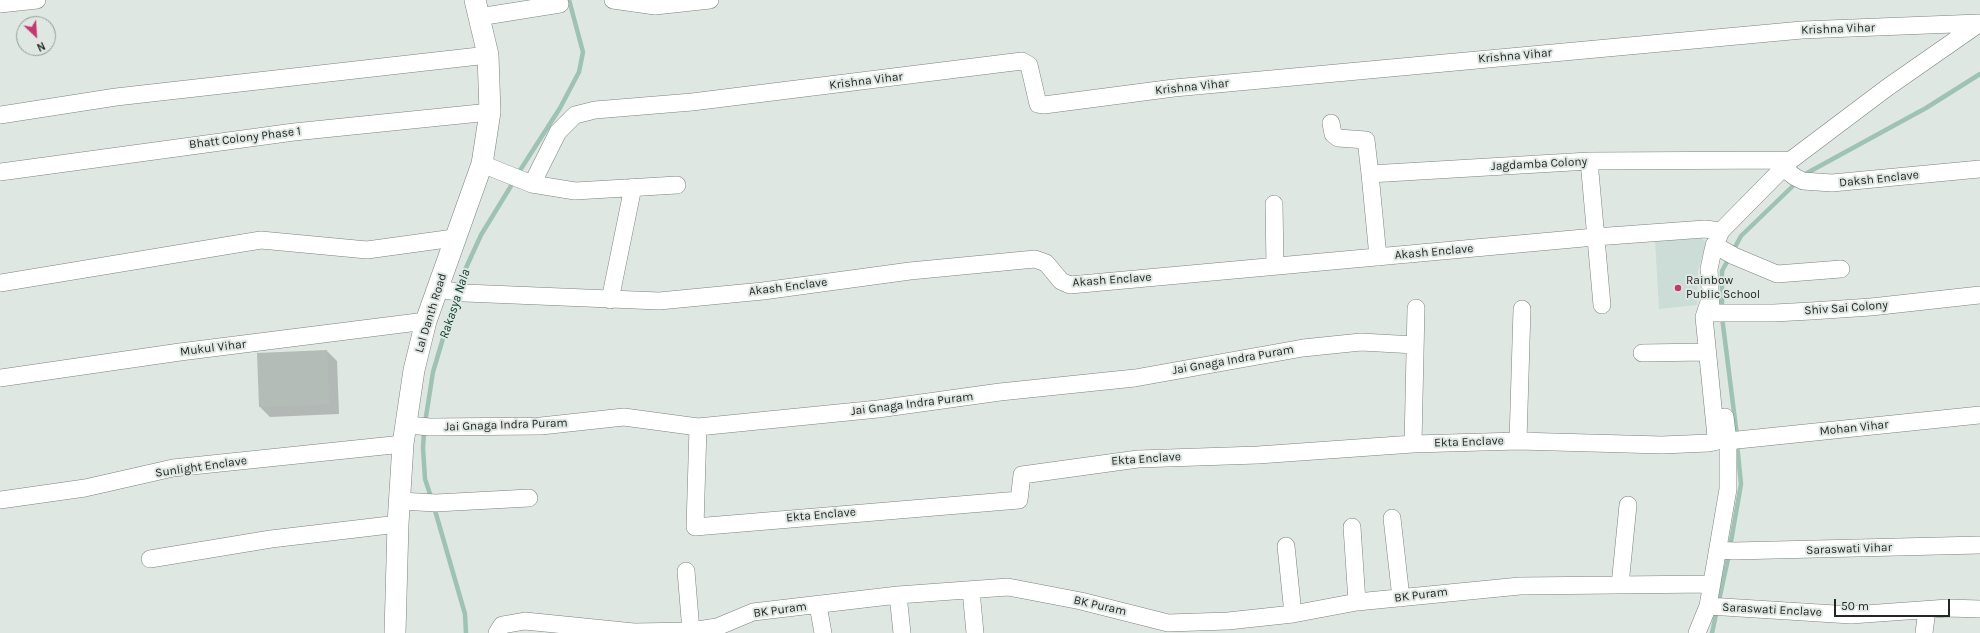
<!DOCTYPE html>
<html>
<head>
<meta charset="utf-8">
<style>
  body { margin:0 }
  #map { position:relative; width:1980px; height:633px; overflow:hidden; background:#dfe7e3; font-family:Karla,sans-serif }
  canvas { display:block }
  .north { position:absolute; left:16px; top:16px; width:40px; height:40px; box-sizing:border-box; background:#dfe7e3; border:1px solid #949a97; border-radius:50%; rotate:155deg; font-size:11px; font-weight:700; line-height:16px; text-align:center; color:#232625 }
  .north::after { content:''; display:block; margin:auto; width:14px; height:18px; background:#c3386f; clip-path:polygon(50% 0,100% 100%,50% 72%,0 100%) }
  .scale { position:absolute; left:1834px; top:599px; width:116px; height:18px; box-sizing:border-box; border:2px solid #232625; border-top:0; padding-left:5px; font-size:12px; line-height:14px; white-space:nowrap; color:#232625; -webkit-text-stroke:3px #dfe7e3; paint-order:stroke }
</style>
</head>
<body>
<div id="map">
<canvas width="1980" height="633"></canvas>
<div class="north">N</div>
<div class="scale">50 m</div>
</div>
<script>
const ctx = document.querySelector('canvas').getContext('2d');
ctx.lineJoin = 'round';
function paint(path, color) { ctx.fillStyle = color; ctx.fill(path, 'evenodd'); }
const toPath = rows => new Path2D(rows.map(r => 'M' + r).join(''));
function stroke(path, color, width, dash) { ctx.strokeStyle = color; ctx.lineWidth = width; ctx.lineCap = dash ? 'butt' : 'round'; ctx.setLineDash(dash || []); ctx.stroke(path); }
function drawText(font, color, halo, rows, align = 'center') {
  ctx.font = font + ' Karla,sans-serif'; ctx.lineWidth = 4; ctx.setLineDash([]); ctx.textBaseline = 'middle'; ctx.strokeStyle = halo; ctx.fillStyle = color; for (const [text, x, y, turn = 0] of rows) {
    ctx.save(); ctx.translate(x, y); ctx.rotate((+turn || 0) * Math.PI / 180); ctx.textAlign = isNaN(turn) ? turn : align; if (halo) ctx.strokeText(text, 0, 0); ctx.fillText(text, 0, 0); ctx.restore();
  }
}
const built = toPath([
  [1700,236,1706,243,1698,271,1697,305,1659,309,1655,240]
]);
const shadow = toPath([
  [327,351,337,361,339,414,270,417,260,407]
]);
const stream = toPath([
  [517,175,560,108,579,72,583,52,569,0],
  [1803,177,1807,173,1926,108,1980,74],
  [1722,309,1722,271,1741,236,1797,182],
  [1722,317,1737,436],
  [425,423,433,372,460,281,481,235,514,181],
  [424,431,423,448,425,479,432,500],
  [434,507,465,614,466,633],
  [1730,547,1741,484,1737,444],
  [1712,633,1729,554]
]);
const building = toPath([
  [327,350,329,404,259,407,257,353]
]);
const minor = toPath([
  [613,0,655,6,710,0],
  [0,4,37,0],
  [479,17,560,4],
  [0,115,116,97,488,55],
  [1331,123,1333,134,1338,138,1366,140,1370,174],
  [1589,161,1602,305],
  [482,164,532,184,558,132,575,115,595,110,692,102,1022,61,1029,65,1038,104,1044,105,1174,88,1802,30,1979,23],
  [1782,167,1795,177,1803,181,1832,183,1980,169],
  [0,172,294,132,490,112],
  [532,184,575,191,677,185],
  [1274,204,1275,266],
  [1714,245,1734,256,1777,274,1841,269],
  [1378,257,1370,174,1589,161,1791,160],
  [0,283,261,240,367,250,454,238],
  [437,289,465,293,659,301,763,291,910,271,1035,259,1046,263,1061,281,1070,285,1595,237,1705,229,1721,231],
  [610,300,633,187],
  [1711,309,1709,269,1713,250,1721,231,1791,160,1888,87,1980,23],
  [1711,313,1774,313,1811,311,1871,307,1980,295],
  [1642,353,1706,352],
  [0,378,180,352,426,321],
  [407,425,430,427,541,426,624,417,698,427,878,409,1000,392,1135,378,1303,348,1361,342,1415,345],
  [698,427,695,527,1019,500,1022,475,1138,459,1258,455,1413,444,1518,441,1662,445,1709,443,1714,442,1716,437,1704,317,1710,299],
  [1518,441,1522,309],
  [1728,441,1980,415],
  [1413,444,1416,308],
  [0,500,85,488,173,468,403,444],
  [400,501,436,503,529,498],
  [1392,518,1401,598],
  [1352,527,1357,602],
  [1286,546,1293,614],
  [1719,550,1734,551,1980,545],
  [150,559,271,539,398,524],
  [686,571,691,631],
  [1620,585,1628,505],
  [971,590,975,633],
  [898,595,902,633],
  [818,605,823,633],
  [1708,606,1851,615,1948,608,1980,609],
  [497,633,502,625,525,621,634,632,691,631,717,627,753,612,898,595,1008,587,1081,601,1168,623,1228,621,1293,614,1357,602,1520,586,1712,584],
  [1697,633,1708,606,1728,489,1728,441,1725,417],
  [1924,633,1927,610]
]);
const tertiary = toPath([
  [395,633,398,524,403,444,414,370,426,321,482,164,490,112,488,55,475,0]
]);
const markers = [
  [1678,288,4,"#c3386f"]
];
const streetNames = [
  ["Krishna Vihar",1838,29,-2],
  ["Krishna Vihar",1515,56,-5],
  ["Krishna Vihar",866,81,-7],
  ["Krishna Vihar",1192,87,-6],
  ["Bhatt Colony Phase 1",245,138,-7],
  ["Jagdamba Colony",1539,164,-3],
  ["Daksh Enclave",1879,179,-6],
  ["Akash Enclave",1434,252,-5],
  ["Akash Enclave",1112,280,-4],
  ["Akash Enclave",788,287,-7],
  ["Shiv Sai Colony",1846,308,-4],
  ["Lal Danth Road",431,313,-73],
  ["Mukul Vihar",213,348,-7],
  ["Jai Gnaga Indra Puram",1233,360,-10],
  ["Jai Gnaga Indra Puram",912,404,-7],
  ["Jai Gnaga Indra Puram",506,425,-2],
  ["Mohan Vihar",1854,428,-6],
  ["Ekta Enclave",1469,442,-2],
  ["Ekta Enclave",1146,459,-4],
  ["Sunlight Enclave",201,467,-8],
  ["Ekta Enclave",821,515,-5],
  ["Saraswati Vihar",1849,549,-2],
  ["BK Puram",1421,595,-7],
  ["BK Puram",1100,606,13],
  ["BK Puram",780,610,-8],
  ["Saraswati Enclave",1772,610,3]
];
const poiNames = [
  ["Rainbow",1686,281],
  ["Public School",1686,295]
];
const waterNames = [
  ["Rakasya Nala",455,304,-72]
];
paint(built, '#ccdcd6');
paint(shadow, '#0003');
stroke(stream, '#9ec2b4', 4.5);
paint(building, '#b4bcb8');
stroke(minor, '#7b827f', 18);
stroke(tertiary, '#7b827f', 22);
stroke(minor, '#fff', 17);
stroke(tertiary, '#fff', 21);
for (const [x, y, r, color] of markers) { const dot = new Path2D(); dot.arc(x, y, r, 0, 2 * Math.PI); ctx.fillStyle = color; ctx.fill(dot); stroke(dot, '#dfe7e3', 1.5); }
drawText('12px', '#232625', '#dfe7e3', streetNames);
drawText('12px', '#232625', '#dfe7e3', poiNames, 'left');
drawText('italic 13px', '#003527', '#dfe7e3', waterNames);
</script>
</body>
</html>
